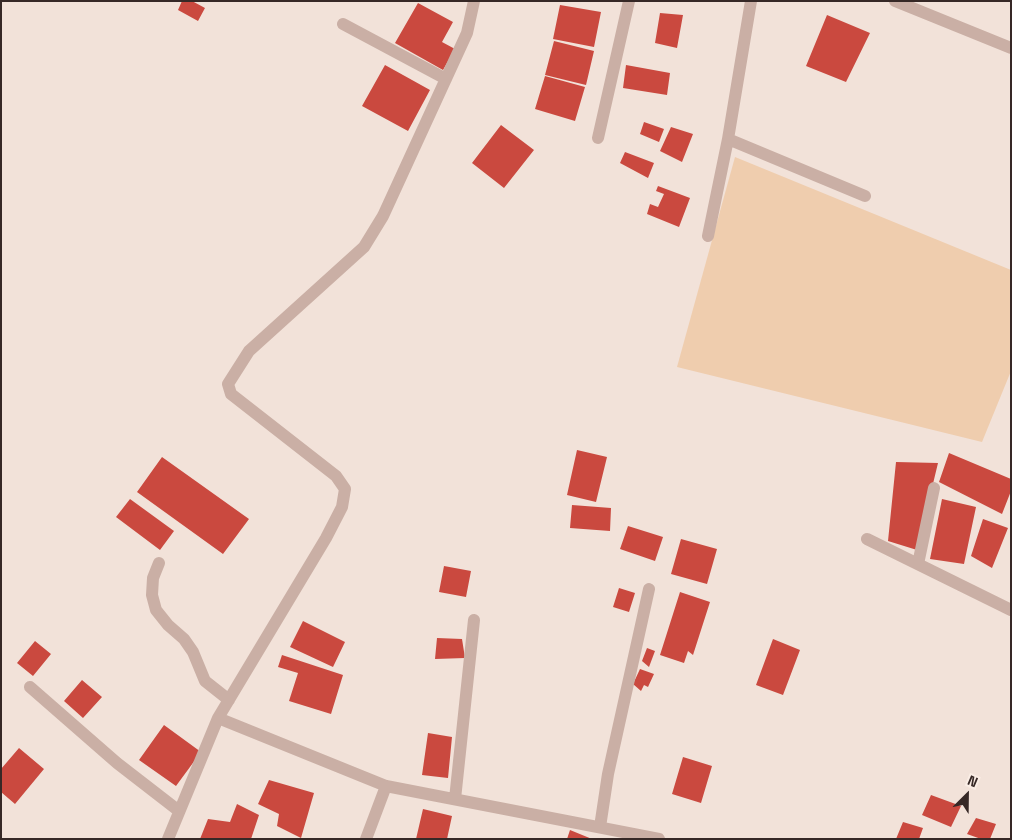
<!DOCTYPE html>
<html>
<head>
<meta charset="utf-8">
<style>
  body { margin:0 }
  #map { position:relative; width:1012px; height:840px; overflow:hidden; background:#f2e2d9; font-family:"Space Grotesk",sans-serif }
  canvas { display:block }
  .frame { position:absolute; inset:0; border:2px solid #362826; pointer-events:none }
  .north { position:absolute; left:942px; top:770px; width:50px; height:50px; -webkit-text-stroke:4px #faede5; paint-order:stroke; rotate:23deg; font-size:14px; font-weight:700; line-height:20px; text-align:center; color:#362826 }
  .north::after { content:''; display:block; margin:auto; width:18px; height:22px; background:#362826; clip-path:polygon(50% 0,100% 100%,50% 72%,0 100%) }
</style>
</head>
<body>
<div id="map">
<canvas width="1012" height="840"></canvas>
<div class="frame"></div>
<div class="north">N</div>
</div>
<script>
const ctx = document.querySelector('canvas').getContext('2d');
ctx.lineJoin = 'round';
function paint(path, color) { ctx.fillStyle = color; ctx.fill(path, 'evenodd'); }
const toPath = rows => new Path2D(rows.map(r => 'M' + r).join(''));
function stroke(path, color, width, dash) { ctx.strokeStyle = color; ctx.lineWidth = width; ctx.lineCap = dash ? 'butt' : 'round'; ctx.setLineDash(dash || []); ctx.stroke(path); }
const sand = toPath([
  [735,157,1011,270,1011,371,982,442,677,367]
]);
const building = toPath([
  [182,1,192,1,205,8,198,21,178,10],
  [418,3,453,22,442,42,455,49,443,70,395,43],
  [560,5,601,12,594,47,553,39],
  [660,13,683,15,677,48,655,43],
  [827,15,870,33,846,82,806,66],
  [554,41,594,51,586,85,545,75],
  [385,65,430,90,408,131,362,106],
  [626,65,670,73,667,95,623,88],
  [545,76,585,87,575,121,535,109],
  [644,122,664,129,659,142,640,134],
  [501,125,534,150,504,188,472,163],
  [671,127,693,134,682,162,660,151],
  [625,152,654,163,648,178,620,163],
  [658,186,690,198,679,227,647,214,650,204,658,207,664,194,656,191],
  [577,450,607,457,596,502,567,495],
  [949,453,1011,479,1011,491,1002,514,939,482],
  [162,457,249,519,223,554,137,492],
  [896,462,938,463,917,550,888,541],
  [130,499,174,531,160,550,116,517],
  [942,499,976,507,964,564,930,559],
  [572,505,611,508,610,531,570,528],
  [983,519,1008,528,992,568,971,556],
  [628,526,663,537,655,561,620,549],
  [681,539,717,549,707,584,671,574],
  [444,566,471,571,466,597,439,592],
  [619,588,635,593,629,612,613,607],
  [680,592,710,602,693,655,688,651,684,663,660,655],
  [303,621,345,642,333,667,290,647],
  [437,638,462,639,465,658,435,659],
  [773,639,800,650,783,695,756,685],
  [35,641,51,654,33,676,17,663],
  [647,648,655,651,649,667,642,661],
  [282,655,343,675,331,714,289,701,298,673,278,667],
  [640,669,654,674,648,687,644,685,641,691,633,684],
  [82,680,102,697,83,718,64,701],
  [164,725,201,752,176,786,139,760],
  [428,733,452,737,448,778,422,775],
  [19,748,44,769,15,804,1,792,1,769],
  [683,757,712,766,701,803,672,794],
  [269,780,314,793,301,838,277,826,279,814,258,804],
  [931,795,961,806,951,827,922,815],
  [237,804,259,815,251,839,200,839,208,819,230,822],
  [423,809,452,816,447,839,416,839],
  [976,818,996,824,990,839,981,839,967,834],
  [903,822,923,828,919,839,896,839],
  [570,830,592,839,567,839]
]);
const minor = toPath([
  [895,1,1011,48],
  [343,24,446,79],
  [598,138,629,1],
  [728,139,865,196],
  [708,236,728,139,751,1],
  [867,539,1011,610],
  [159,563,153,578,152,595,156,610,168,625,184,639,193,652,205,681,229,700],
  [918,564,934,488],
  [30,687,117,763,179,811],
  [218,718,386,786,659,839],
  [455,799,474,620],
  [600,827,608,774,649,589],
  [168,839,218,718,326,538,342,507,345,489,336,476,231,394,228,384,249,351,364,247,383,216,467,33,474,1],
  [366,839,386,786]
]);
paint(sand, '#efcdae');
paint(building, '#ca493f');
stroke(minor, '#caafa5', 12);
</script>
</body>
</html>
